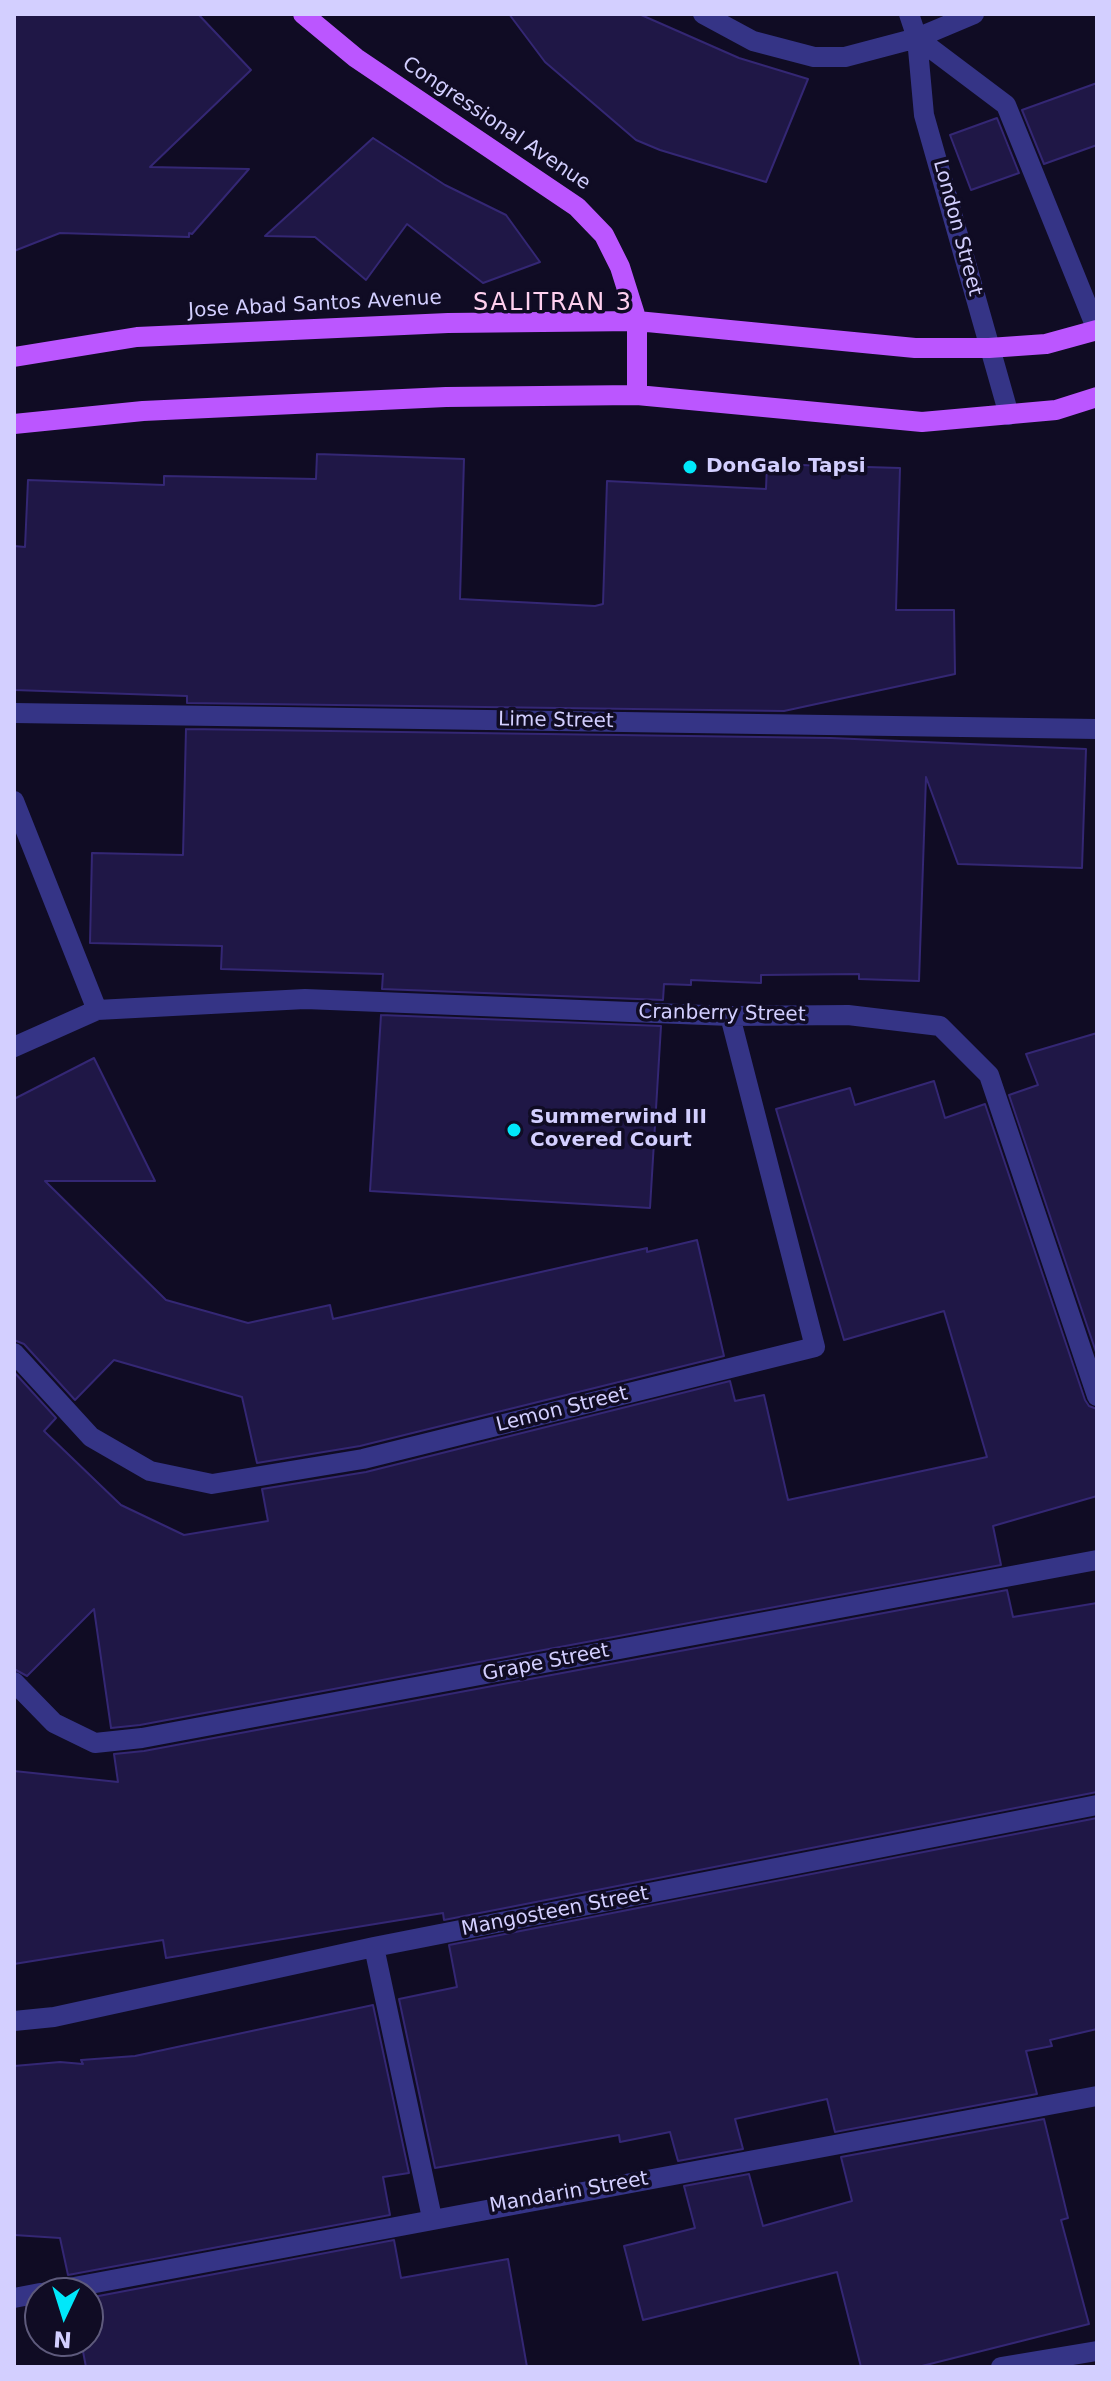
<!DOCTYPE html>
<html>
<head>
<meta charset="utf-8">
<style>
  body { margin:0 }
  #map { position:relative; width:1111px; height:2381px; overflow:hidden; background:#100c24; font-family:"DejaVu Sans",sans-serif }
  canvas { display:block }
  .frame { position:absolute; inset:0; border:16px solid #d3cfff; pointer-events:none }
  .north { position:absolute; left:24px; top:2277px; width:80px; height:80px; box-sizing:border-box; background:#100c24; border:2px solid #5e5a7c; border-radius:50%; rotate:184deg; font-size:22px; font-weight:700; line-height:32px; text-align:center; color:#d3cfff }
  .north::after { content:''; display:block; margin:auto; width:28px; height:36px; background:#00e8fa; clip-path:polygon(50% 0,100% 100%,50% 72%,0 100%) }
</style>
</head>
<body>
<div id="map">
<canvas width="1111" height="2381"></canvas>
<div class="frame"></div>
<div class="north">N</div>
</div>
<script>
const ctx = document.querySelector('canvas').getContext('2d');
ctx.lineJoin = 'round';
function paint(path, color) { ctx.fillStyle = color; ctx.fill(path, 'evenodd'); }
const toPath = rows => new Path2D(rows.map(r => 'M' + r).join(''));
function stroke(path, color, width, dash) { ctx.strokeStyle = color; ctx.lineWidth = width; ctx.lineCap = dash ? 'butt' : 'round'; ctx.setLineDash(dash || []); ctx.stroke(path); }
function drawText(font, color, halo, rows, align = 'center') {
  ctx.font = font + ' "DejaVu Sans",sans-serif'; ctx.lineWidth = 7; ctx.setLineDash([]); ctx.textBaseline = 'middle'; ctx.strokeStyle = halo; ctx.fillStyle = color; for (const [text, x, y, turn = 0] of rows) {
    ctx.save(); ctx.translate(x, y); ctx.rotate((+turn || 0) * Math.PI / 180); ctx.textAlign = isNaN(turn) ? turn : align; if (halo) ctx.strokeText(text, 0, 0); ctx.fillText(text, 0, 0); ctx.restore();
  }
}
const building = toPath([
  [14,14,198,14,251,70,150,167,249,169,192,234,189,233,189,237,60,233,14,251,14,14],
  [509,14,639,14,739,58,808,79,766,182,660,150,636,140,545,62,509,14],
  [1097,83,1097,145,1044,164,1022,110,1097,83],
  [997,118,1019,173,971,190,950,135,997,118],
  [373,138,445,185,506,215,540,262,483,283,407,224,366,280,315,237,265,236,373,138],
  [317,454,464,459,460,599,595,606,603,604,607,481,766,489,767,464,900,468,896,610,954,610,955,674,784,711,187,703,187,696,14,690,14,546,25,547,28,480,164,485,164,476,316,479,317,454],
  [186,729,831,738,1086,749,1082,868,958,864,926,777,919,981,859,979,859,974,761,975,761,983,691,980,691,985,664,984,663,1000,382,989,383,974,221,969,222,946,90,943,92,853,183,855,186,729],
  [381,1015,661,1026,650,1208,370,1191,381,1015],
  [1097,1033,1097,1355,1009,1095,1038,1085,1026,1054,1097,1033],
  [94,1058,155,1181,45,1181,166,1300,248,1323,330,1305,333,1319,647,1248,647,1252,697,1240,724,1356,360,1446,257,1463,242,1397,114,1360,75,1400,24,1344,14,1340,14,1099,94,1058],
  [934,1081,945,1118,985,1104,1085,1400,1089,1406,1097,1409,1097,1496,993,1526,1001,1565,140,1725,111,1728,94,1609,27,1676,14,1669,14,1372,56,1418,44,1431,121,1505,184,1535,268,1521,262,1489,366,1472,730,1381,735,1401,764,1395,788,1500,987,1457,944,1311,844,1340,776,1109,850,1088,855,1105,934,1081],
  [1007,1590,1013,1617,1097,1603,1097,1792,444,1920,443,1913,166,1958,163,1940,14,1964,14,1771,118,1782,114,1754,144,1751,1007,1590],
  [1097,1818,1097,2029,1050,2040,1052,2046,1026,2051,1037,2094,835,2132,827,2099,735,2119,743,2149,678,2161,670,2132,620,2142,619,2135,435,2168,399,1999,457,1987,449,1945,1097,1818],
  [373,2005,409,2173,383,2177,390,2215,68,2275,60,2238,14,2235,14,2066,60,2062,83,2064,81,2060,135,2056,373,2005],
  [1044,2119,1068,2218,1061,2220,1089,2324,918,2367,861,2367,837,2272,643,2320,624,2246,695,2228,684,2186,749,2174,763,2226,852,2201,841,2157,1044,2119],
  [394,2240,401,2278,508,2259,527,2367,86,2367,81,2341,88,2341,88,2298,394,2240]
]);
const minor = toPath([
  [703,14,753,41,814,57,845,57,917,38,974,14],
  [909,14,917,38,924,115,1009,415],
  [917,38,1006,105,1097,330],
  [14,713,1097,729],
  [14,801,97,1010],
  [14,1047,97,1010,305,999,730,1016,848,1015,940,1026,989,1075,1097,1396],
  [14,1353,91,1437,150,1471,212,1484,363,1459,815,1347,730,1016],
  [14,1682,54,1723,95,1743,142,1738,1097,1560],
  [374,1947,432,2218],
  [14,2021,54,2017,374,1947,1097,1805],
  [42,2293,1097,2096],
  [14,2298,40,2293],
  [1001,2367,1097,2351]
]);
const major = toPath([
  [303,14,356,58,577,207,604,235,620,267,637,321,637,395],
  [14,357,137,337,448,323,637,321,915,348,989,348,1046,344,1097,330],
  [14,424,143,411,446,397,637,395,922,422,1056,410,1097,397]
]);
const markers = [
  [690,467,8,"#00e8fa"],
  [514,1130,8,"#00e8fa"]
];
const streetNames = [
  ["Congressional Avenue",496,124,34],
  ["London Street",957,228,75],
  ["Jose Abad Santos Avenue",315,305,-3],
  ["Lime Street",556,721,1],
  ["Cranberry Street",722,1014,1],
  ["Lemon Street",562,1410,-14],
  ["Grape Street",546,1663,-11],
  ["Mangosteen Street",555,1912,-11],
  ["Mandarin Street",569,2193,-10]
];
const poiNames = [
  ["DonGalo Tapsi",706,467],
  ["Summerwind III",530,1118],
  ["Covered Court",530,1141]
];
const quarterNames = [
  ["SALITRAN 3",553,304]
];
paint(building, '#1f1746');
stroke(building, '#342774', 2);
stroke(minor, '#353486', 20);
stroke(major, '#bb56ff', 20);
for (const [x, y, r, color] of markers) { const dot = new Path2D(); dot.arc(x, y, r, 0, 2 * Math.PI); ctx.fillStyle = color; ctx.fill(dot); stroke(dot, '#100c24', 3); }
drawText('20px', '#d3cfff', '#100c24', streetNames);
drawText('bold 20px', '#d3cfff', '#100c24', poiNames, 'left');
ctx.letterSpacing = '2px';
drawText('24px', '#ffd1ef', '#100c24', quarterNames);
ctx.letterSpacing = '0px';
</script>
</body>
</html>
